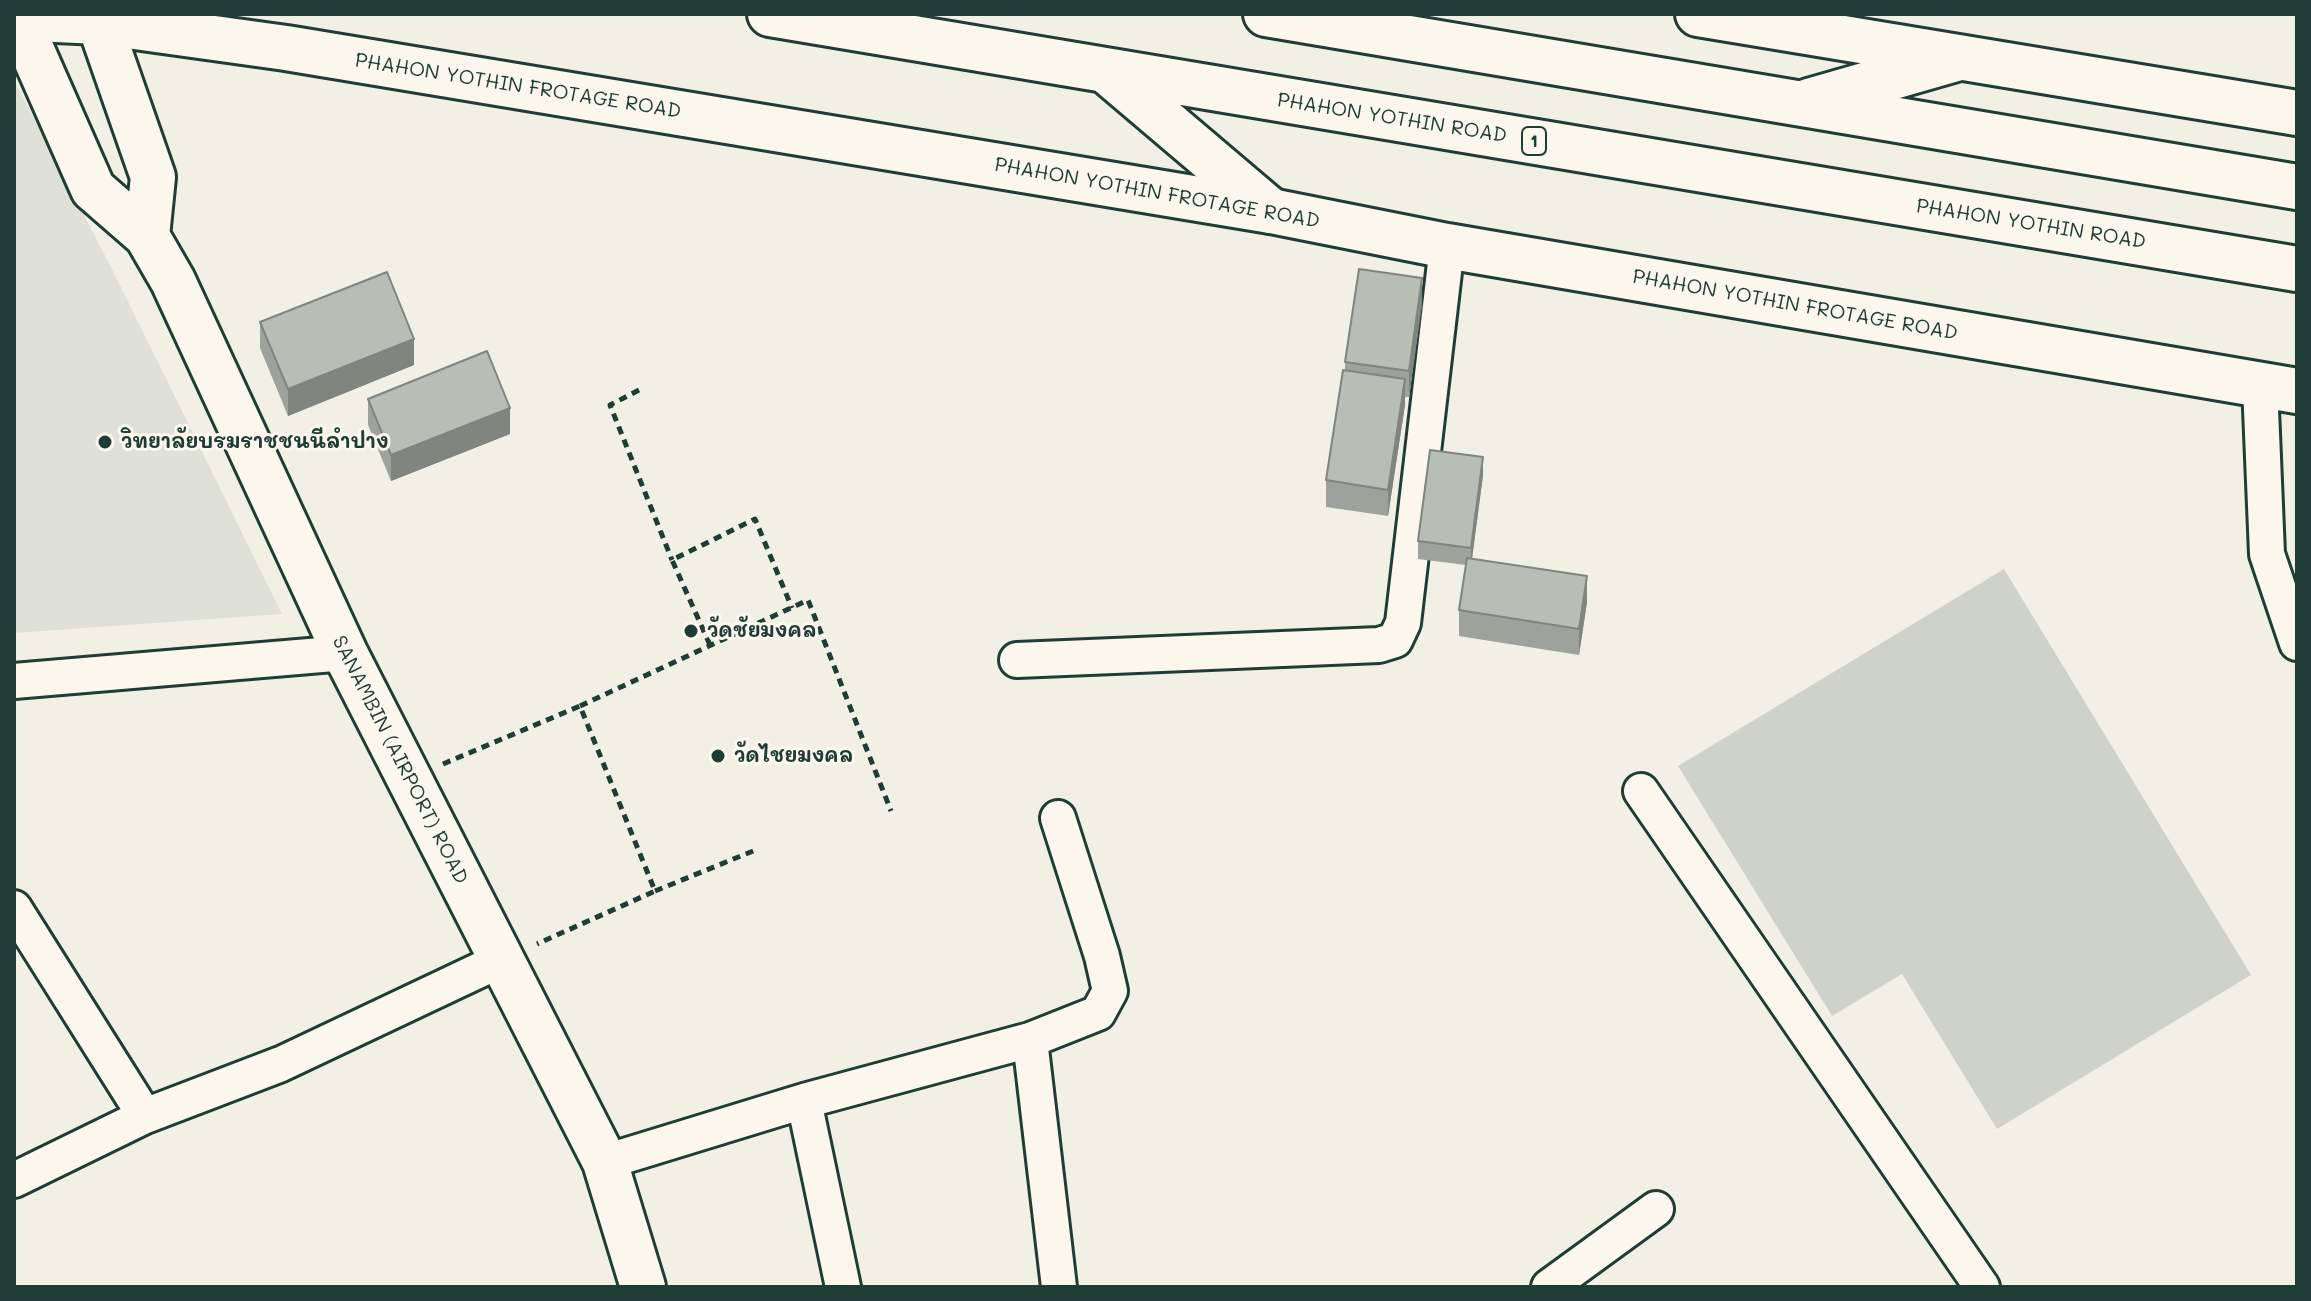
<!DOCTYPE html>
<html>
<head>
<meta charset="utf-8">
<style>
  body { margin:0 }
  #map { position:relative; width:2311px; height:1301px; overflow:hidden; background:#f2f0e5; font-family:Mali,sans-serif }
  canvas { display:block }
  .frame { position:absolute; inset:0; border:16px solid #1f3d34; pointer-events:none }
</style>
</head>
<body>
<div id="map">
<canvas width="2311" height="1301"></canvas>
<div class="frame"></div>
</div>
<script>
const ctx = document.querySelector('canvas').getContext('2d');
ctx.lineJoin = 'round';
function paint(path, color) { ctx.fillStyle = color; ctx.fill(path, 'evenodd'); }
const toPath = rows => new Path2D(rows.map(r => 'M' + r).join(''));
function stroke(path, color, width, dash) { ctx.strokeStyle = color; ctx.lineWidth = width; ctx.lineCap = dash ? 'butt' : 'round'; ctx.setLineDash(dash || []); ctx.stroke(path); }
function drawText(font, color, halo, rows, align = 'center') {
  ctx.font = font + ' Mali,"Playpen Sans Thai",sans-serif'; ctx.lineWidth = 6; ctx.setLineDash([]); ctx.textBaseline = 'middle'; ctx.strokeStyle = halo; ctx.fillStyle = color; for (const [text, x, y, turn = 0] of rows) {
    ctx.save(); ctx.translate(x, y); ctx.rotate((+turn || 0) * Math.PI / 180); ctx.textAlign = isNaN(turn) ? turn : align; if (halo) ctx.strokeText(text, 0, 0); ctx.fillText(text, 0, 0); ctx.restore();
  }
}
const built = toPath([
  [14,80,112,269,282,614,14,633]
]);
const green = toPath([
  [2004,569,2251,975,1997,1129,1902,974,1832,1016,1678,766]
]);
const path = toPath([
  [639,390,610,405,672,560],
  [710,645,672,560,755,519,792,608],
  [580,706,808,600,891,811],
  [443,764,580,706,655,891,537,944],
  [655,891,758,849]
]);
const minor = toPath([
  [2260,385,2267,554,2297,643],
  [1017,660,1379,645,1395,640,1403,623,1447,246],
  [14,681,345,653],
  [1641,791,1982,1287],
  [14,908,145,1116],
  [1030,1040,1059,1287],
  [804,1101,843,1287],
  [605,1162,804,1101,1030,1040,1098,1013,1110,991,1102,956,1058,818],
  [14,1180,145,1116,281,1064,503,959],
  [1549,1287,1656,1209]
]);
const tertiary = toPath([
  [16,14,93,189,147,236,173,281,345,653,605,1162,643,1287],
  [93,14,99,22,153,177,147,236]
]);
const secondary = toPath([
  [1698,14,2297,113],
  [14,18,99,22,286,48,1271,211,1447,246,2297,391]
]);
const trunk = toPath([
  [770,14,2297,269],
  [1266,14,2297,187],
  [99,22,104,14],
  [1105,70,1271,211],
  [1809,101,1959,58]
]);
const wall = toPath([
  [1422,304,1409,397,1405,397,1405,405,1388,516,1326,507,1326,480,1345,370,1345,362],
  [260,322,414,365,288,416,260,348],
  [368,399,510,434,391,481,368,425],
  [1483,475,1472,559,1587,602,1579,655,1459,636,1459,610,1466,565,1418,559,1418,541]
]);
const shadedWall = toPath([
  [1422,278,1422,304,1409,397,1409,371],
  [414,339,414,365,288,416,288,389],
  [1405,379,1405,405,1388,516,1388,490],
  [510,408,510,434,391,481,391,455],
  [1483,457,1483,475,1471,566,1471,548],
  [1587,576,1587,602,1579,655,1579,629]
]);
const building = toPath([
  [1359,269,1422,278,1409,371,1345,362,1359,269],
  [387,272,414,339,288,389,260,322,387,272],
  [487,351,510,408,391,455,368,399,487,351],
  [1343,370,1405,379,1388,490,1326,480,1343,370],
  [1430,450,1483,457,1471,548,1418,541,1430,450],
  [1467,558,1587,576,1579,629,1459,610,1467,558]
]);
const markers = [
  [105,442,8,"#1f3d34"],
  [691,631,8,"#1f3d34"],
  [718,756,8,"#1f3d34"]
];
const shields = [
  [1534,141,24]
];
const shieldNames = [
  ["1",1534,141]
];
const streetNames = [
  ["PHAHON YOTHIN FROTAGE ROAD",518,86,9],
  ["PHAHON YOTHIN ROAD",1392,118,9],
  ["PHAHON YOTHIN FROTAGE ROAD",1157,193,10],
  ["PHAHON YOTHIN ROAD",2031,224,9],
  ["PHAHON YOTHIN FROTAGE ROAD",1795,305,10],
  ["SANAMBIN (AIRPORT) ROAD",400,760,63]
];
const poiNames = [
  ["วิทยาลัยบรมราชชนนีลำปาง",121,442],
  ["วัดชัยมงคล",707,631],
  ["วัดไชยมงคล",734,756]
];
paint(built, '#e0e1d6');
paint(green, '#cfd2c8');
stroke(minor, '#1f3d34', 40);
stroke(tertiary, '#1f3d34', 50);
stroke(secondary, '#1f3d34', 50);
stroke(trunk, '#1f3d34', 50);
stroke(path, '#1f3d34', 5, [8, 6]);
stroke(minor, '#fbf7ec', 34);
stroke(tertiary, '#fbf7ec', 44);
stroke(secondary, '#fbf7ec', 44);
stroke(trunk, '#fbf7ec', 44);
paint(wall, '#9da39a');
paint(shadedWall, '#80857d');
paint(building, '#b7beb3');
stroke(building, '#80857d', 2);
for (const [x, y, r, color] of markers) { const dot = new Path2D(); dot.arc(x, y, r, 0, 2 * Math.PI); ctx.fillStyle = color; ctx.fill(dot); stroke(dot, '#fbf7ec', 3); }
for (const [x, y, w] of shields) { const box = new Path2D(); box.roundRect(x - w / 2, y - 14, w, 28, 6); ctx.fillStyle = '#fbf7ec'; ctx.fill(box); stroke(box, '#1f3d34', 2); }
drawText('bold 18px', '#1f3d34', null, shieldNames);
drawText('20px', '#1f3d34', '#fbf7ec', streetNames);
drawText('bold 20px', '#1f3d34', '#fbf7ec', poiNames, 'left');
</script>
</body>
</html>
